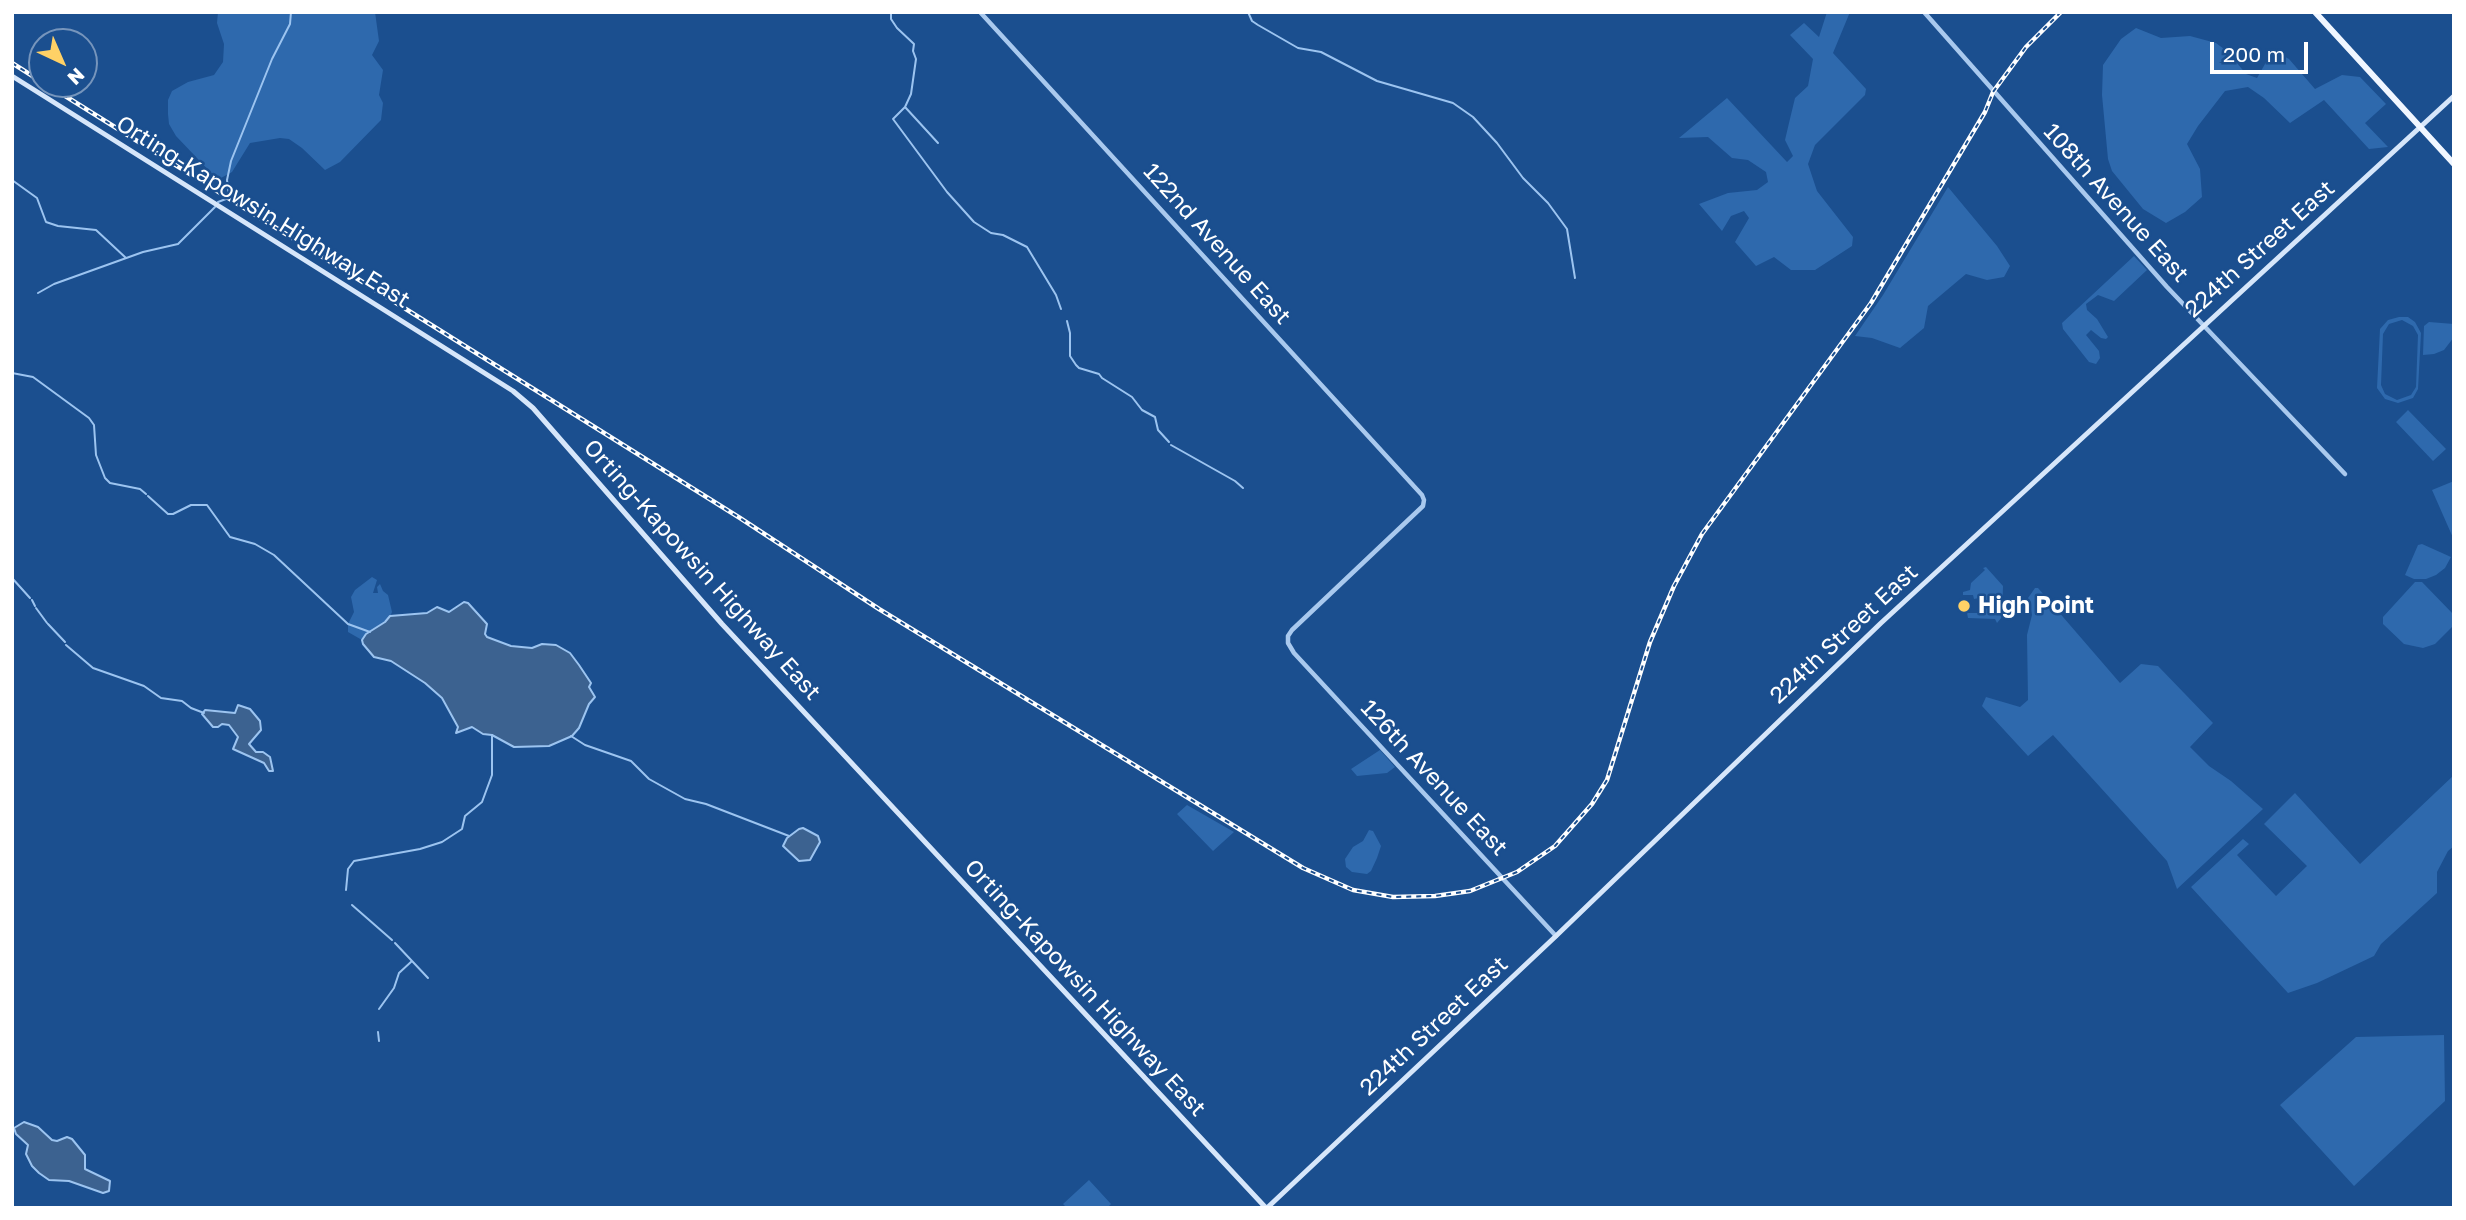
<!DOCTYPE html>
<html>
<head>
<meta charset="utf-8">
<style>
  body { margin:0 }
  #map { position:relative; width:2466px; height:1220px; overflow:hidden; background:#1b4f8f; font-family:"Golos Text",sans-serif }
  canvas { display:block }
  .frame { position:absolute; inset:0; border:14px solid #fff; pointer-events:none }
  .north { position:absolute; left:28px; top:28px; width:70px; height:70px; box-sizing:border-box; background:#1b4f8f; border:2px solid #7695bc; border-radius:50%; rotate:136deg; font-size:19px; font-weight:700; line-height:28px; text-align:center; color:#fff }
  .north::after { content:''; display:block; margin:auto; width:24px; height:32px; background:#ffd166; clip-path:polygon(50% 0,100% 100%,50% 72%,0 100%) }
  .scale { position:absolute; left:2210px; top:42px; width:98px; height:32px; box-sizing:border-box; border:4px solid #fff; border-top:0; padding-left:9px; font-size:21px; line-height:24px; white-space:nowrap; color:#fff; -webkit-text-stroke:5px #1b4f8f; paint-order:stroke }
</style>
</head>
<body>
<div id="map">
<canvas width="2466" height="1220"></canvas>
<div class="frame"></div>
<div class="north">N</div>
<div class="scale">200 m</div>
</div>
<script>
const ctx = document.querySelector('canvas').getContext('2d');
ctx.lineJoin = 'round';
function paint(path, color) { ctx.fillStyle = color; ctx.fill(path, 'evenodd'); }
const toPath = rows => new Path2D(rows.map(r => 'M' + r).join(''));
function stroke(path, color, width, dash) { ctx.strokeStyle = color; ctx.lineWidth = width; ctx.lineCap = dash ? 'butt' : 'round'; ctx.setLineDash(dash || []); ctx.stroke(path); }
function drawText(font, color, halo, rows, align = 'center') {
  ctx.font = font + ' "Golos Text",sans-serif'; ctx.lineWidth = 5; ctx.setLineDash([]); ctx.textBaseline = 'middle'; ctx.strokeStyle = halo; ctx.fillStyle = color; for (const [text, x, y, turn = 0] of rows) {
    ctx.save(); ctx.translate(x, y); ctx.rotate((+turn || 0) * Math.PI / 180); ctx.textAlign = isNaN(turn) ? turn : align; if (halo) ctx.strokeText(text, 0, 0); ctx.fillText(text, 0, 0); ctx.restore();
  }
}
const green = toPath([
  [218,12,375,12,379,41,372,55,383,70,379,95,383,103,381,120,340,162,325,170,302,148,289,139,280,138,250,143,232,172,221,178,216,178,176,136,169,124,168,114,168,100,172,91,188,82,214,75,223,62,224,44,217,23],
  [1827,12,1850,12,1833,53,1866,89,1865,95,1815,145,1808,164,1817,191,1853,237,1852,246,1815,270,1791,270,1774,257,1756,266,1735,242,1749,218,1744,211,1731,216,1722,231,1699,204,1728,193,1757,190,1768,182,1766,172,1748,160,1732,158,1708,137,1679,138,1727,98,1787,162,1793,156,1785,140,1789,123,1795,98,1808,86,1813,59,1790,35,1804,23,1819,37],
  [2136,28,2161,38,2190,36,2216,43,2228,52,2246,74,2257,78,2273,50,2289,59,2315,89,2342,75,2360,77,2386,104,2365,123,2388,147,2369,149,2324,100,2290,123,2264,98,2248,87,2225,91,2198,126,2187,144,2200,169,2202,197,2185,212,2166,223,2143,209,2112,171,2108,159,2102,95,2103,65,2121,39],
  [1948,187,1997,246,2010,266,2004,277,1987,280,1966,274,1928,306,1924,328,1900,348,1872,338,1855,336,1883,295],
  [2134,256,2147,270,2114,301,2098,295,2086,304,2087,310,2097,319,2108,337,2106,339,2101,338,2091,330,2086,335,2099,351,2100,358,2096,364,2089,362,2063,329,2062,323],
  [2399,317,2408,317,2415,322,2421,333,2418,389,2413,398,2398,403,2385,399,2377,388,2380,329,2388,320],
  [2402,320,2413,326,2418,335,2416,387,2411,395,2397,400,2385,394,2381,385,2383,334,2389,324],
  [2429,322,2454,324,2454,337,2444,350,2434,354,2423,355,2424,326],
  [2408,410,2446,449,2433,461,2396,422],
  [2454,481,2454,540,2432,490],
  [2422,544,2451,557,2445,568,2436,575,2426,579,2414,579,2405,575,2418,545],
  [1986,567,2003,586,2002,617,1997,623,1995,619,1968,618,1967,613,1979,613,1981,601,1979,598,1974,599,1973,595,1963,595,1963,592,1970,590,1971,583,1985,570,1983,568],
  [372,577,377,580,373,593,378,593,377,587,380,584,383,591,388,595,392,612,389,619,369,632,362,640,348,632,348,624,354,612,351,597,355,590],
  [2415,582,2422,582,2454,615,2454,625,2435,644,2423,648,2404,644,2383,624,2383,617],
  [2035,588,2038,588,2120,683,2141,664,2158,666,2213,723,2190,747,2209,766,2231,781,2263,809,2177,889,2167,861,2053,735,2028,756,1982,706,1986,697,2020,707,2028,700,2027,635,2032,615,2028,598],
  [1380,750,1395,767,1387,773,1357,776,1351,769],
  [2454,775,2454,846,2448,851,2437,872,2437,893,2381,944,2374,956,2317,983,2288,993,2191,887,2243,839,2249,844,2237,855,2276,896,2307,866,2264,824,2295,793,2360,864],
  [1187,805,1234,832,1213,851,1177,814],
  [1369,830,1373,831,1381,846,1377,858,1371,871,1367,874,1352,872,1346,867,1345,859,1353,847,1363,841],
  [2444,1035,2445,1101,2354,1186,2280,1105,2356,1037],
  [1089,1180,1111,1204,1107,1208,1067,1208,1063,1204]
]);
const water = toPath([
  [464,602,468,603,487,624,485,634,487,637,511,646,532,648,542,644,556,645,570,653,579,665,591,683,589,687,595,697,589,704,579,728,572,736,549,746,514,747,492,735,483,734,472,727,456,733,458,727,442,698,425,683,391,661,374,657,363,644,362,640,366,634,385,622,390,616,427,613,437,607,449,612,464,602],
  [238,705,250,709,260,721,261,730,249,744,256,752,263,752,270,757,273,771,269,771,264,763,233,749,238,737,229,725,222,724,218,727,213,727,202,714,205,710,235,713,238,705],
  [803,828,818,836,820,842,810,860,799,861,783,846,787,838,799,829,803,828],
  [24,1122,38,1127,52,1140,57,1141,67,1137,72,1139,85,1155,85,1169,110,1181,109,1191,103,1193,69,1181,49,1180,39,1173,32,1166,26,1154,28,1145,16,1134,14,1128,24,1122]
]);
const stream = toPath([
  [891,12,891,19,897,28,914,44,913,51,916,59,911,94,905,107,893,119,947,192,974,222,991,233,1003,235,1027,247,1056,295,1061,309],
  [1248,12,1252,21,1258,25,1298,48,1321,52,1377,81,1453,103,1473,117,1497,143,1523,178,1548,203,1567,229,1575,278],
  [905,107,938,143],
  [12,180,37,198,46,222,58,226,96,230,126,258],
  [229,195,227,180,231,161,272,59,290,24,291,12],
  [218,202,226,199],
  [38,293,54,284,143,252,178,244,215,207],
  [1067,321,1070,333,1070,356,1076,365,1079,368,1099,374,1102,378,1132,397,1142,410,1155,417,1158,430,1169,442],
  [12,373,33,377,89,418,94,425,96,455,105,478,110,483,140,489,146,494],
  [1171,445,1235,481,1243,488],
  [148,496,168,514,173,514,191,505,207,505,230,537,255,544,274,555,348,624,370,632],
  [12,578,30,598],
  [32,600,35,606],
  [36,608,47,623],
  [48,624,65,642],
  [66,645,93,668,144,686,161,698,182,701,191,708,204,713],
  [571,736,585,745,631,761,649,779,685,799,706,804,789,836],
  [346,890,348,869,354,861,420,849,442,842,462,829,465,816,482,802,492,775,492,735],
  [352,905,392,940],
  [412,961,428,978],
  [379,1009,394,988,399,973,412,961,395,943],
  [378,1032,379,1041]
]);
const tertiary = toPath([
  [980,12,1422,495,1424,500,1423,506,1292,630,1288,636,1288,643,1294,653,1556,936],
  [1924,12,2167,287,2345,474]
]);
const secondary = toPath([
  [12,76,513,391,533,408,722,624,1266,1208],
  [1267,1208,1556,936,1881,623,2454,96]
]);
const primary = toPath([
  [2315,12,2454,164]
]);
const rail = toPath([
  [12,63,42,82],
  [46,84,740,518,879,609,1303,868,1353,890,1393,897,1435,896,1470,891,1517,872,1555,846,1592,804,1607,780,1650,642,1674,586,1702,534,1871,303,1985,112,1993,92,2026,47,2061,12]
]);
const markers = [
  [1964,606,7,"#ffd166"]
];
const streetNames = [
  ["108th Avenue East",2116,203,48],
  ["Orting-Kapowsin Highway East",263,212,32],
  ["122nd Avenue East",1217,244,48],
  ["224th Street East",2260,249,-42],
  ["Orting-Kapowsin Highway East",702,570,48],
  ["224th Street East",1844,634,-43],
  ["126th Avenue East",1434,778,47],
  ["Orting-Kapowsin Highway East",1085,988,47],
  ["224th Street East",1434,1026,-43]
];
const poiNames = [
  ["High Point",1978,606]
];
paint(green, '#2e69ad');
paint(water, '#3c6290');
stroke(water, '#9cc4f0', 2);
stroke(stream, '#9cc4f0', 2);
stroke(tertiary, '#a9c9ee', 4.5);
stroke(secondary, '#d6e6fa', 5);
stroke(primary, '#f0f6ff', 6);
stroke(rail, '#fff', 4.5);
stroke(rail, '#1b4f8f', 2, [5]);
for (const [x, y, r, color] of markers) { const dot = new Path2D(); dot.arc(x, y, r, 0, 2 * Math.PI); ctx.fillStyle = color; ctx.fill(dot); stroke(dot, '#1b4f8f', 2.5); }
drawText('23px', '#fff', '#1b4f8f', streetNames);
drawText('bold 23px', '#fff', '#1b4f8f', poiNames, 'left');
</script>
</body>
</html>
